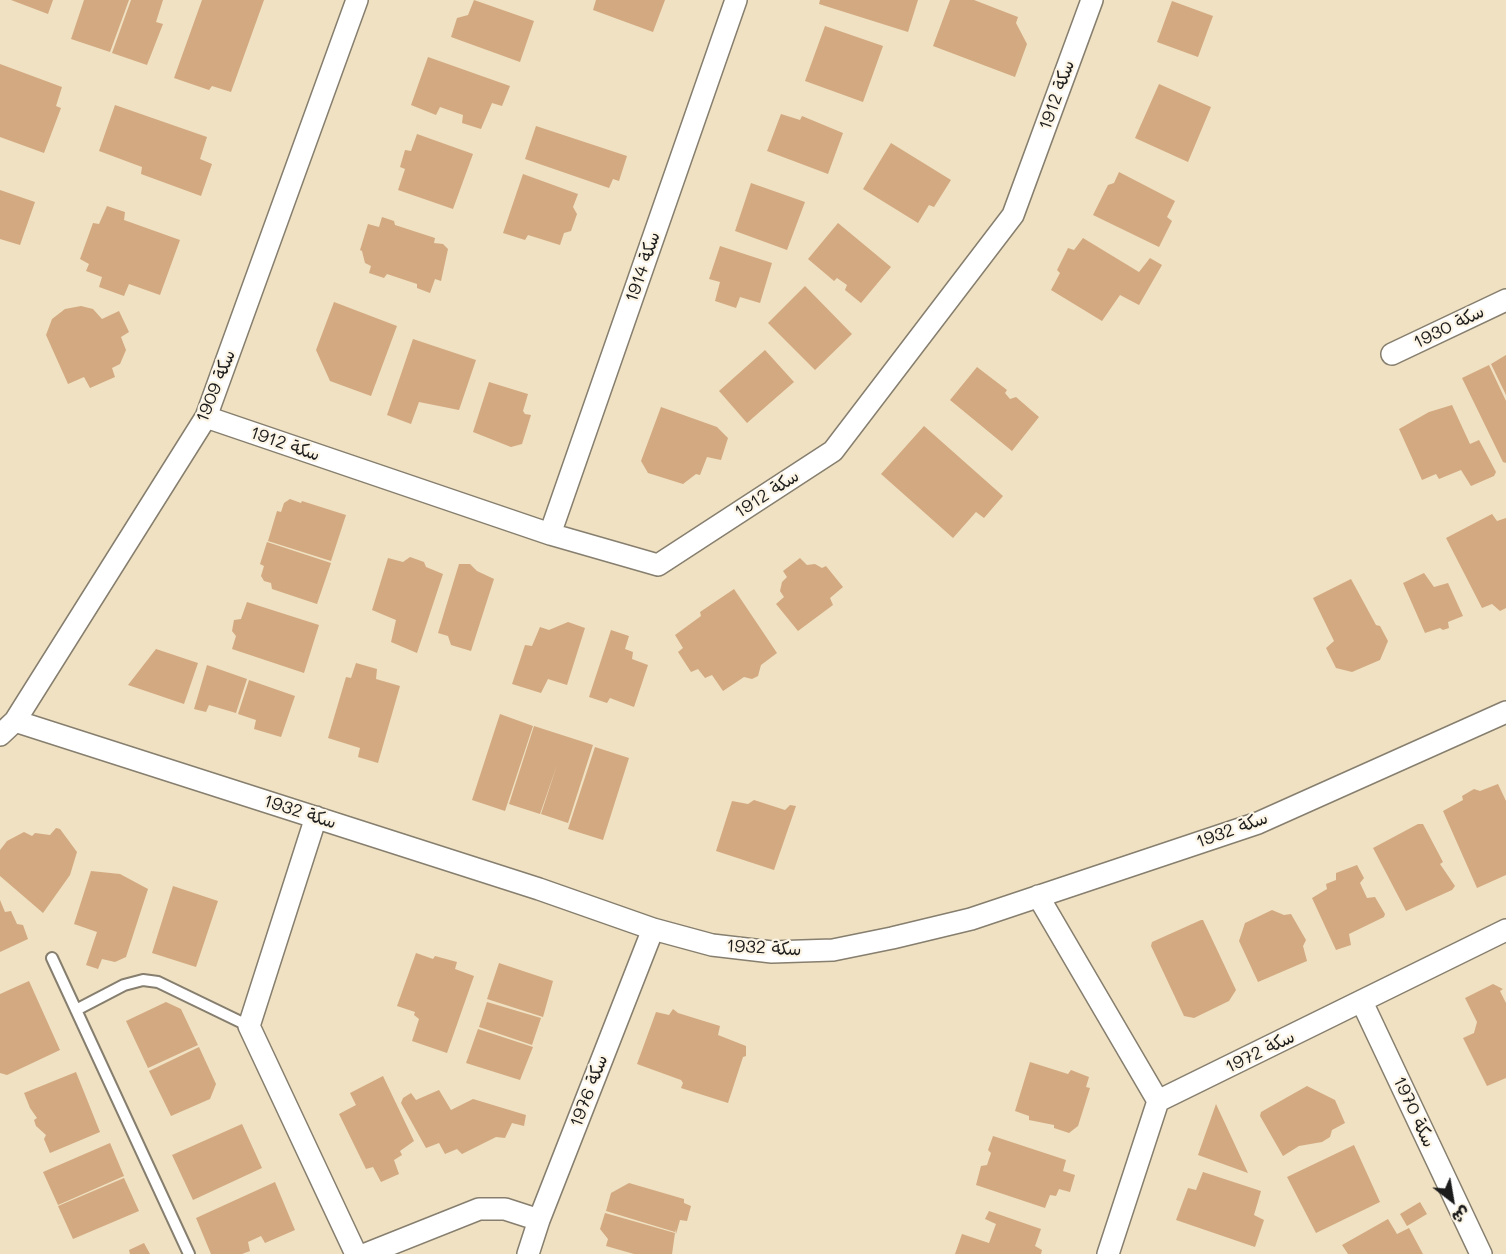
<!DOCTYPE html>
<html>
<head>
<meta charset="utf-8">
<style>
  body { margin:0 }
  #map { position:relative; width:1506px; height:1254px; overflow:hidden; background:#efe1c1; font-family:Mali,"Playpen Sans Arabic",sans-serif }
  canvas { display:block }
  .north { position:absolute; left:1422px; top:1170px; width:60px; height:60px; -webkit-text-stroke:4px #fcf5e5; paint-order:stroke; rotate:149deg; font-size:16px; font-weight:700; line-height:24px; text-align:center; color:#1c1c1c }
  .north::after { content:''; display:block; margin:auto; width:21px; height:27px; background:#1c1c1c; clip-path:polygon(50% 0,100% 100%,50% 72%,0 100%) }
</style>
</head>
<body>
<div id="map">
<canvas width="1506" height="1254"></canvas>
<div class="north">ش</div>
</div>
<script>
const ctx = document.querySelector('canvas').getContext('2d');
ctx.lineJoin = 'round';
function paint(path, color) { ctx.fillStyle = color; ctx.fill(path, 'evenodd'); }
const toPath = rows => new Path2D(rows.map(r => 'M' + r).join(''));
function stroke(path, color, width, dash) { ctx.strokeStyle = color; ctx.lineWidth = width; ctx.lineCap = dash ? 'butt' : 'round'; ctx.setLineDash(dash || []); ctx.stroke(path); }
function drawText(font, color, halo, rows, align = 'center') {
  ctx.font = font + ' Mali,"Playpen Sans Arabic",sans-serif'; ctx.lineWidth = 4.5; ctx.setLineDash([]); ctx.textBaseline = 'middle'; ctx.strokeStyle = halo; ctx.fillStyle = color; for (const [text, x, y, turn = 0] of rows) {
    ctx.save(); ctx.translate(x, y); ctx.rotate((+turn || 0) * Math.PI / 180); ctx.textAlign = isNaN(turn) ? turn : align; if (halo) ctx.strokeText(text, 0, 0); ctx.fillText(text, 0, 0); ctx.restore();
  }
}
const building = toPath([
  [11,0,53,0,48,14],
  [84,0,129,0,110,52,71,39],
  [131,0,163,0,156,22,163,24,147,65,112,53],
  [202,0,264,0,231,92,212,86,209,90,174,78],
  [474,0,534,21,520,62,451,37,457,18,468,15],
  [596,0,665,0,653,32,593,10],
  [820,0,918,0,908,32,819,4],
  [950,0,974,0,1018,17,1016,23,1027,44,1015,77,933,46],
  [1172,1,1213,16,1198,57,1157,42],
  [825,26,883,46,863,102,805,81],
  [428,57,510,86,502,106,492,103,481,129,462,123,463,115,440,107,436,115,411,105],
  [0,64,62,87,56,106,61,108,44,153,0,137],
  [1159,84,1211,107,1188,162,1135,138],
  [115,105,207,137,200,159,212,164,201,196,141,174,142,167,99,151],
  [781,114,800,120,802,116,843,133,828,174,767,151],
  [536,126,627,156,619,181,613,179,609,188,525,159],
  [417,134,473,154,453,209,398,190,405,169,400,167,405,150,411,151],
  [891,143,951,180,934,207,929,205,918,223,863,189],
  [1119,172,1175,201,1167,217,1172,221,1159,247,1093,215,1108,185,1114,183],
  [523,174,578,194,573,207,577,214,571,231,564,233,560,245,528,235,525,240,503,233],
  [751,183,805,202,787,250,735,231],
  [0,190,35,202,20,245,0,239],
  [107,206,125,212,124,220,180,240,160,295,129,284,124,296,99,287,102,277,86,271,89,264,80,259,93,223,99,224],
  [382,217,394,221,395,225,435,238,434,243,443,244,448,249,441,281,435,279,430,293,417,288,417,284,387,274,384,278,369,273,371,266,365,263,362,251,360,250,368,224,379,227],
  [838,223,891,267,861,303,845,290,847,285,837,278,834,281,808,259],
  [1083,238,1139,272,1150,258,1162,265,1139,305,1120,295,1102,321,1051,290,1060,273,1057,270,1068,248,1074,250],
  [720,246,772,263,760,303,740,297,736,308,715,301,720,282,709,279],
  [805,286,852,334,815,370,768,323],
  [334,302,397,326,371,396,330,381,316,350],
  [81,306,93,309,102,319,119,311,129,332,121,337,126,350,120,364,112,368,115,377,90,388,84,377,68,384,46,335,52,319,65,309],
  [413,339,476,360,459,410,419,402,411,424,387,415],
  [765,350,794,382,747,423,719,391],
  [1506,355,1506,395,1491,364],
  [1489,365,1506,401,1506,463,1503,462,1462,378],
  [977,367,1007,390,1005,393,1010,399,1016,397,1039,417,1012,451,950,400],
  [489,382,528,394,523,411,525,414,531,415,522,444,511,447,473,432],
  [1452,405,1470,444,1479,440,1496,472,1494,476,1471,486,1461,470,1439,479,1436,474,1422,480,1399,429,1429,412],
  [661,407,717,427,728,438,721,460,707,457,700,475,696,474,683,484,648,473,641,461],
  [924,426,1003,496,984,518,976,512,953,538,881,474],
  [290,499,301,503,302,501,346,515,331,561,268,541,277,511,281,512,284,503],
  [1492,514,1497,521,1506,518,1506,608,1500,611,1492,604,1482,608,1446,538],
  [267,542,331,563,317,604,272,589,271,583,264,581,261,576,264,566,260,564],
  [410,557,424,562,426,567,443,574,417,653,391,642,396,620,372,610,388,558,403,562],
  [800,558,807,565,815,564,822,568,826,566,843,587,830,598,833,605,798,631,776,604,784,597,780,591,782,582,787,577,783,571],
  [459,564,470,564,477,571,494,579,471,651,451,645,448,636,438,633],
  [1424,573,1434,587,1448,583,1463,616,1448,622,1449,628,1443,630,1440,628,1425,633,1403,583],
  [1351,579,1376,625,1380,626,1388,641,1380,660,1352,672,1336,668,1326,648,1334,641,1313,598],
  [734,589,777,653,761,665,758,676,752,679,744,677,723,691,712,675,705,678,698,669,691,672,678,652,683,648,675,635,701,616,700,612],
  [247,602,319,625,304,673,232,649,236,636,232,631,234,620,241,619],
  [568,622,585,628,567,685,548,679,541,693,512,684,525,645,532,646,540,627,549,630],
  [611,630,629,636,625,649,633,652,632,659,648,665,634,707,610,698,607,703,589,697],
  [156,649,198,663,184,704,128,685],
  [356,663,377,669,376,679,400,686,378,763,358,757,360,748,328,738,346,677,351,678],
  [207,665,247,679,236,713,209,705,206,712,194,709],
  [249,680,295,696,281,737,254,729,256,720,238,714],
  [500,714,533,726,505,811,472,800],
  [534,726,593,745,568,823,541,814,557,765,540,814,509,804],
  [595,747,629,758,603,840,568,829],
  [1498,784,1506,801,1506,875,1477,888,1443,811,1463,800,1462,796,1474,789,1480,791],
  [754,800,785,810,790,805,796,806,774,870,716,851,732,801,748,804],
  [1418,824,1423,824,1443,862,1440,864,1455,886,1452,890,1406,911,1373,848],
  [56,828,60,829,77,852,70,875,43,913,0,876,0,850,7,841,24,832,32,836,35,833,50,835],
  [1357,865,1364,878,1360,883,1367,898,1375,897,1385,914,1384,917,1349,934,1351,945,1336,950,1312,898,1327,889,1326,884,1336,880,1336,873],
  [91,871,120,874,148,889,126,957,115,962,102,959,98,969,86,965,97,932,74,924],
  [173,886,218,901,196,967,152,953],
  [0,900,5,912,11,911,17,924,23,925,28,939,0,952],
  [1272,910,1284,915,1291,914,1306,940,1303,946,1307,961,1258,982,1239,941,1245,923],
  [1201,920,1203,920,1236,990,1229,1001,1194,1018,1184,1016,1151,946,1152,942],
  [416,953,433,959,435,956,457,962,455,969,474,976,447,1053,412,1041,419,1019,414,1015,415,1012,397,1006],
  [499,963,553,981,543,1017,487,999],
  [29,981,60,1050,7,1075,0,1073,0,994],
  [1493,984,1503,989,1500,991,1506,1003,1506,1078,1487,1086,1463,1038,1474,1033,1477,1022,1465,998],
  [166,1002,181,1009,198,1045,148,1068,126,1021],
  [487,1002,541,1018,532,1045,479,1027],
  [673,1009,678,1013,720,1026,718,1035,746,1046,746,1056,743,1057,728,1103,681,1088,683,1083,681,1080,637,1064,656,1012,669,1015],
  [478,1029,533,1047,520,1080,466,1063],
  [199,1047,216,1084,210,1099,171,1116,149,1071],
  [1030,1062,1068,1074,1071,1070,1089,1077,1086,1087,1090,1088,1078,1126,1069,1133,1054,1128,1054,1125,1029,1120,1029,1116,1015,1111],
  [76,1072,100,1132,50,1153,44,1139,46,1135,36,1126,34,1120,37,1118,30,1108,24,1093],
  [383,1076,414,1141,400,1151,402,1155,394,1160,399,1174,381,1182,373,1167,366,1169,339,1114,356,1105,350,1093],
  [1307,1086,1335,1100,1345,1123,1332,1130,1330,1137,1322,1142,1299,1146,1283,1156,1260,1116,1261,1112],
  [439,1090,451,1110,473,1099,526,1115,524,1126,512,1123,505,1138,496,1137,462,1154,457,1149,445,1154,439,1143,426,1148,401,1103,403,1098,411,1093,416,1100],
  [1216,1104,1248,1173,1198,1155],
  [242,1124,262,1168,193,1200,172,1155],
  [993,1136,1066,1160,1063,1171,1075,1175,1070,1192,1059,1189,1056,1196,1050,1195,1045,1208,976,1185,981,1166,987,1165,991,1153,988,1150],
  [110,1143,124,1176,58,1205,43,1172],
  [1354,1145,1380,1202,1316,1233,1287,1177],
  [1203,1172,1261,1191,1254,1215,1264,1220,1255,1247,1176,1220,1188,1188,1196,1190],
  [124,1178,139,1211,73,1239,58,1206],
  [275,1182,295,1230,265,1243,261,1236,248,1242,250,1251,242,1254,211,1254,196,1218],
  [629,1183,684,1199,684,1203,691,1206,687,1221,680,1220,676,1234,675,1229,675,1232,606,1211,611,1193],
  [1420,1202,1427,1214,1407,1226,1400,1214],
  [989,1211,1041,1229,1035,1246,1042,1250,1041,1254,955,1254,962,1234,989,1243,996,1224,985,1219],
  [605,1213,675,1233,672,1254,634,1254,606,1246,608,1239,600,1229],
  [1388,1219,1397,1234,1409,1228,1423,1254,1348,1254,1342,1245],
  [144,1243,150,1254,130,1254,129,1250]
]);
const lane = toPath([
  [52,958,189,1254],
  [76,1010,124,985,143,980,158,982,249,1026]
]);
const street = toPath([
  [1392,354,1506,300],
  [206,417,550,534,658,565,833,451,1013,215,1092,0],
  [550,534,736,0],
  [15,721,539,889,653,929,712,945,772,952,833,950,892,938,971,919,1258,823,1506,712],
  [0,735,15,721,206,417,357,0],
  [316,817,249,1026,356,1254],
  [1038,896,1158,1101],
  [1362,1002,1481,1254],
  [366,1254,479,1209,505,1209,539,1220],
  [528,1254,539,1220,653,929],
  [1108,1254,1158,1101,1506,930]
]);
const streetNames = [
  ["سكة 1912",1057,95,-70],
  ["سكة 1914",643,267,-71],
  ["سكة 1930",1449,327,-26],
  ["سكة 1909",216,386,-68],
  ["سكة 1912",285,444,19],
  ["سكة 1912",767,494,-33],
  ["سكة 1932",300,812,18],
  ["سكة 1932",1232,830,-20],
  ["سكة 1932",764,948,3],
  ["سكة 1972",1260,1052,-26],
  ["سكة 1976",589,1091,-69],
  ["سكة 1970",1414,1112,65]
];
paint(building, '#d3a981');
stroke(lane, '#867e6e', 14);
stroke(street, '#867e6e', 24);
stroke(lane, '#fff', 10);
stroke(street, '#fff', 21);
drawText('18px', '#1c1c1c', '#fcf5e5', streetNames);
</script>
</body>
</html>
